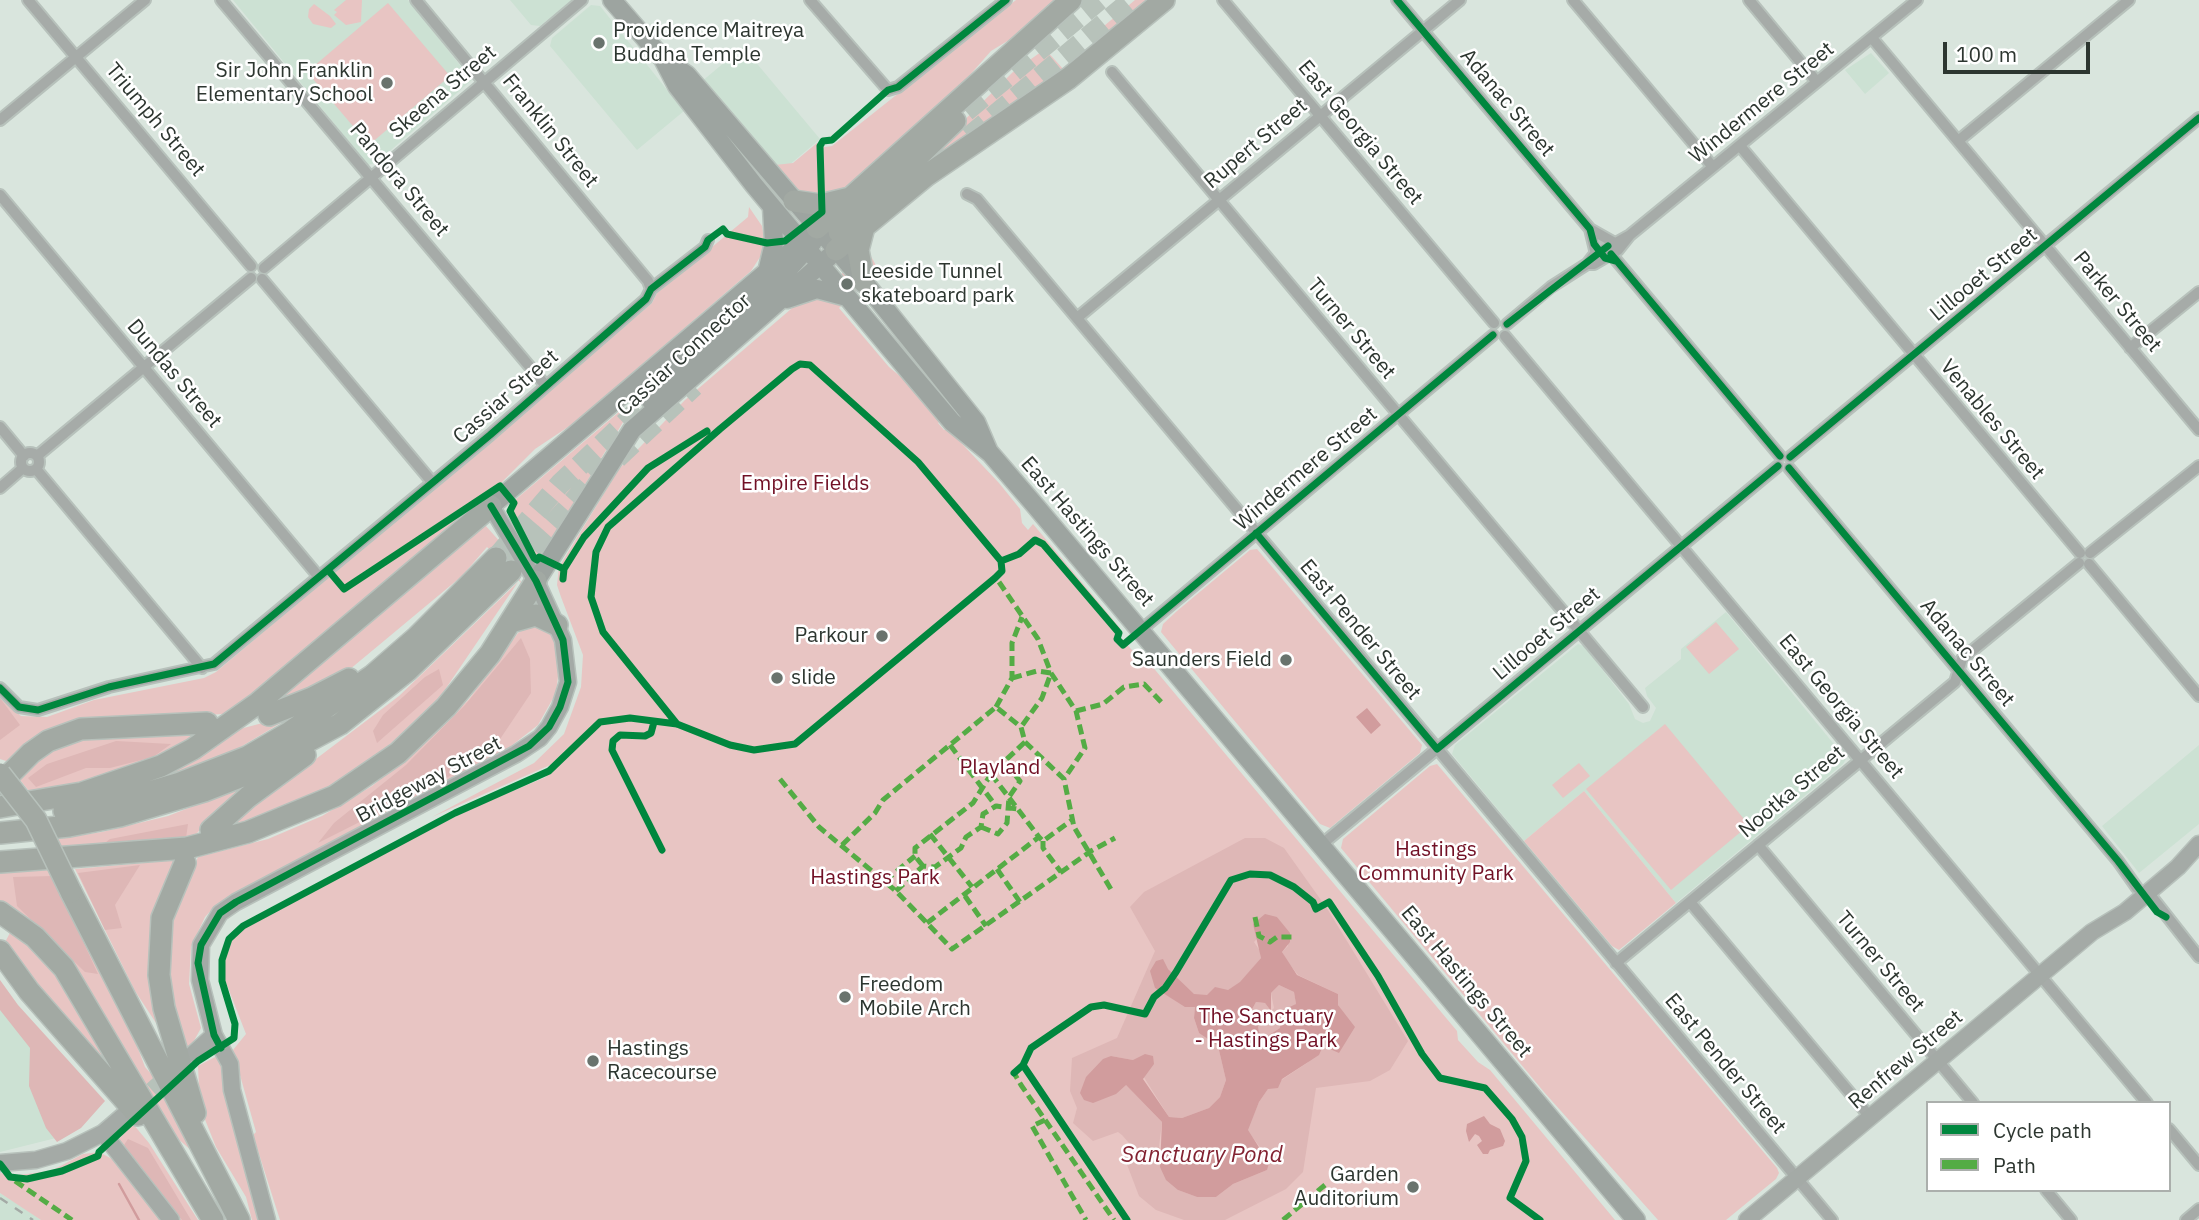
<!DOCTYPE html>
<html>
<head>
<meta charset="utf-8">
<style>
  body { margin:0 }
  #map { position:relative; width:2199px; height:1220px; overflow:hidden; background:#d9e5dd; font-family:"IBM Plex Sans",sans-serif }
  canvas { display:block }
  .legend { position:absolute; left:1926px; top:1101px; width:245px; height:91px; box-sizing:border-box; background:#fff; border:2px solid #abafac; margin:0; padding:9px 12px; list-style:none; font-size:21px; color:#2d3630 }
  .legend li { display:flex; align-items:center; gap:14px; height:35px }
  .legend b { width:35px; border:2px solid #abafac }
  .scale { position:absolute; left:1943px; top:42px; width:147px; height:32px; box-sizing:border-box; border:4px solid #2d3630; border-top:0; padding-left:9px; font-size:21px; line-height:24px; white-space:nowrap; color:#2d3630; -webkit-text-stroke:5px #fff; paint-order:stroke }
</style>
</head>
<body>
<div id="map">
<canvas width="2199" height="1220"></canvas>
<ul class="legend">
<li><b style="height:9px;background:#00873e"></b>Cycle path</li>
<li><b style="height:9px;background:#54ac45"></b>Path</li>
</ul>
<div class="scale">100 m</div>
</div>
<script>
const ctx = document.querySelector('canvas').getContext('2d');
ctx.lineJoin = 'round';
function paint(path, color) { ctx.fillStyle = color; ctx.fill(path, 'evenodd'); }
const toPath = rows => new Path2D(rows.map(r => 'M' + r).join(''));
function stroke(path, color, width, dash) { ctx.strokeStyle = color; ctx.lineWidth = width; ctx.lineCap = dash ? 'butt' : 'round'; ctx.setLineDash(dash || []); ctx.stroke(path); }
function drawText(font, color, halo, rows, align = 'center') {
  ctx.font = font + ' "IBM Plex Sans",sans-serif'; ctx.lineWidth = 5; ctx.setLineDash([]); ctx.textBaseline = 'middle'; ctx.strokeStyle = halo; ctx.fillStyle = color; for (const [text, x, y, turn = 0] of rows) {
    ctx.save(); ctx.translate(x, y); ctx.rotate((+turn || 0) * Math.PI / 180); ctx.textAlign = isNaN(turn) ? turn : align; if (halo) ctx.strokeText(text, 0, 0); ctx.fillText(text, 0, 0); ctx.restore();
  }
}
const built = toPath([
  [233,0,408,0,472,80,376,163,368,165],
  [510,0,572,0,540,26,531,25],
  [591,5,600,6,684,111,637,150,550,46,552,38],
  [743,47,820,139,788,166,775,165,701,82],
  [1871,53,1889,73,1865,94,1845,70],
  [1726,612,1846,759,1843,764,1676,903,1584,791,1524,841,1452,754,1455,745,1578,644,1584,646,1629,704,1635,719,1643,723,1650,721,1656,708,1647,696,1645,688,1681,659,1681,649],
  [2199,745,2199,824,2139,873,2102,826],
  [0,996,95,1103,64,1136,0,1152],
  [0,1193,23,1207,41,1220,0,1220]
]);
const green = toPath([
  [346,0,362,0,361,22,346,25,334,15,337,12,334,10],
  [1016,0,1058,0,1014,37,991,51,954,93,855,184,833,199,801,193,775,165,793,163,817,143,825,147,832,146],
  [1135,0,1152,0,1105,33,1098,31],
  [388,3,450,76,369,145,307,72],
  [314,4,330,16,336,24,331,28,313,24,308,17,309,9],
  [1045,49,1065,71,934,162,929,155,1013,72],
  [749,207,762,226,764,239,762,254,751,271,574,423,535,449,487,497,284,671,266,681,223,720,222,714,208,715,207,712,189,713,189,717,134,718,9,762,0,759,0,698,21,716,47,717,94,700,204,678,216,672,652,303,657,293,748,217],
  [867,249,878,269,839,308,889,367,913,387,941,421,938,423,944,430,949,430,999,483,1020,509,1022,523,1028,530,1033,524,1120,628,1120,637,1132,650,1141,653,1457,1031,1458,1040,1478,1062,1490,1070,1615,1220,280,1220,253,1135,256,1132,233,1050,246,1034,225,980,225,961,232,940,245,928,356,866,475,807,546,777,550,765,432,817,534,763,564,734,581,687,583,655,561,597,557,585,559,567,619,469,685,400,798,303,816,299],
  [619,412,625,419,542,555,534,556,511,511,517,503,515,500],
  [485,525,502,544,522,584,487,547,462,576,349,670,267,708],
  [1257,549,1422,745,1420,753,1330,828,1320,824,1161,632,1163,624,1177,611,1250,550],
  [518,582,440,697,387,747,315,796,221,831,399,696],
  [1716,622,1739,649,1709,674,1686,647],
  [531,625,548,630,554,641,559,668,556,693,538,725,506,750,216,905,205,917,191,947,189,984,201,1028,190,1048,184,1050,169,1000,168,925,198,857,268,839,322,816,372,786,426,742,469,699,518,633],
  [296,714,227,755,173,776,138,784,219,743,240,729],
  [1665,724,1749,825,1671,890,1586,789],
  [206,731,177,748,98,780,85,780,33,796,16,775,71,739],
  [1579,763,1590,776,1563,798,1552,785],
  [1437,764,1777,1168,1779,1173,1776,1179,1726,1220,1658,1220,1544,1092,1341,848,1343,839,1430,766],
  [255,782,205,824,191,840,64,852,58,839,102,832,168,816],
  [1584,791,1676,903,1619,950,1612,946,1524,841],
  [178,860,152,916,150,926,168,1046,165,1047,158,1026,135,991,75,869],
  [51,870,128,1022,145,1067,160,1084,194,1153,176,1137,87,987,0,904,0,871],
  [12,929,29,942,64,982,136,1101,3,946],
  [217,1056,223,1061,259,1220,252,1220,246,1197,216,1147,200,1107,198,1066],
  [133,1124,149,1143,198,1220,179,1220,118,1140],
  [99,1152,114,1160,164,1220,41,1220,0,1193,0,1173,18,1175,51,1171,83,1154]
]);
const forest = toPath([
  [521,638,530,659,531,693,496,745,445,779,318,843,334,823,406,765,465,705],
  [439,669,443,685,377,743,373,731,383,715,425,677],
  [0,698,20,725,0,740],
  [116,741,171,744,153,757,110,768,86,768,36,787,28,778,47,764],
  [188,824,186,838,101,846,110,839],
  [1245,838,1265,838,1284,848,1328,910,1408,1041,1390,1070,1370,1081,1316,1088,1303,1172,1286,1189,1225,1220,1184,1220,1156,1210,1139,1196,1123,1154,1129,1143,1122,1135,1118,1132,1093,1141,1073,1123,1077,1108,1070,1091,1072,1058,1117,1038,1155,951,1130,907,1144,892],
  [1277,917,1286,930,1288,946,1282,952,1287,961,1298,975,1338,994,1338,1005,1345,1016,1307,1063,1268,1089,1259,1102,1247,1130,1263,1151,1267,1170,1233,1184,1216,1197,1197,1197,1178,1190,1159,1147,1162,1122,1125,1084,1111,1056,1133,1060,1169,1117,1182,1118,1209,1108,1220,1097,1226,1080,1218,1046,1199,1033,1194,1018,1195,1007,1185,1006,1155,988,1168,969,1194,995,1207,995,1228,990,1240,983,1261,958,1260,951,1254,942],
  [140,865,115,905,122,928,105,930,78,873],
  [53,876,98,974,85,972,17,906,13,877],
  [0,980,18,1005,105,1101,81,1128,57,1142,46,1128,29,1086,30,1048,0,1010],
  [1279,985,1294,992,1296,1004,1280,1016,1280,1028,1266,1037,1259,1032,1257,1021,1250,1013,1256,1002,1265,1003,1271,1011,1274,1008,1271,993],
  [128,1139,148,1148,191,1220,182,1220,131,1157,124,1145]
]);
const water = toPath([
  [1367,708,1381,725,1371,734,1356,717],
  [1265,914,1277,917,1290,933,1290,942,1282,952,1297,975,1338,994,1338,1005,1355,1027,1339,1053,1323,1046,1319,1055,1282,1079,1278,1088,1268,1089,1259,1102,1248,1130,1269,1163,1267,1170,1233,1184,1216,1197,1197,1197,1178,1190,1166,1180,1160,1167,1162,1122,1126,1085,1116,1094,1093,1103,1084,1100,1080,1093,1086,1077,1103,1059,1111,1056,1133,1060,1145,1054,1153,1056,1154,1064,1143,1079,1169,1117,1182,1118,1209,1108,1220,1097,1226,1080,1218,1046,1199,1033,1194,1018,1195,1007,1185,1007,1155,988,1150,971,1156,961,1163,959,1168,969,1194,994,1207,995,1215,987,1228,990,1240,982,1261,958,1253,924],
  [1279,985,1294,992,1296,1004,1281,1011,1280,1028,1266,1037,1259,1032,1257,1021,1250,1013,1256,1002,1265,1003,1271,1011,1271,993],
  [1484,1116,1490,1124,1500,1129,1505,1141,1503,1146,1490,1150,1488,1154,1483,1154,1477,1145,1482,1141,1479,1136,1475,1134,1469,1142,1466,1131,1467,1124]
]);
const stream = toPath([
  [119,1184,139,1220]
]);
const secondaryTunnel = toPath([
  [134,1106,174,1070]
]);
const highwayTunnel = toPath([
  [942,131,1099,0],
  [969,137,1132,0],
  [496,558,560,484,663,387],
  [511,571,588,485,694,386]
]);
const street = toPath([
  [28,0,251,266],
  [221,0,546,386],
  [416,0,648,281,651,289],
  [810,0,888,90,898,87,1006,0],
  [1223,0,1494,323],
  [1397,0,1590,229,1596,254],
  [1573,0,1713,167],
  [1749,0,1817,82],
  [1872,38,2199,430],
  [1112,72,1643,707],
  [0,120,145,0],
  [1958,141,2129,0],
  [1740,146,2080,553],
  [967,194,977,199,1029,261,1832,1220],
  [0,195,319,577],
  [1590,229,1613,242],
  [1611,254,1780,456],
  [1587,264,1594,264,1618,250,1630,235],
  [264,268,582,0],
  [262,279,432,482],
  [1077,318,1460,0],
  [1507,324,1551,287,1587,264,1594,255,1630,235,1917,0],
  [1505,336,2147,1103],
  [2130,348,2199,292],
  [0,427,24,456],
  '21 462a9 9 0 1 1 18 0a9 9 0 1 1-18 0Z',
  [37,456,251,278],
  [1790,457,2199,118],
  [1789,468,2118,861,2137,888],
  [36,469,202,668],
  [0,488,23,468],
  [2090,553,2199,466],
  [2089,564,2199,696],
  [1141,630,1493,335],
  [0,688,19,707,38,710,109,687,214,664,490,435,646,299,651,289,705,247,708,240],
  [1321,845,1778,466],
  [1758,845,1973,1103],
  [2148,892,2199,957],
  [1690,902,1870,1117],
  [1616,963,1955,682,1962,659,2079,563],
  [2169,1129,2199,1165],
  [2046,1190,2071,1220],
  [2186,1220,2199,1209]
]);
const secondary = toPath([
  [193,1054,214,1035],
  [103,1133,171,1220],
  [0,1163,36,1160,67,1151,103,1133,124,1115],
  [267,1220,232,1090,230,1064,214,1035,200,980,201,945,220,913,236,902,516,754,540,738,549,727,560,707,568,682,563,640,536,581,491,506],
  [1747,1220,2092,932,2125,912,2178,867,2199,844]
]);
const primary = toPath([
  [612,0,663,59,677,86,754,185,909,371,952,422,990,453,1033,503,1636,1220],
  [666,61,687,75,864,282,976,422,988,450],
  [767,272,774,243,772,207],
  [787,299,817,289,847,297],
  [651,401,680,367,775,284,813,242],
  [491,506,810,235],
  [536,581,632,430,829,257]
]);
const highway = toPath([
  [794,201,821,205,850,198],
  [817,228,1071,0],
  [839,232,955,121],
  [836,250,927,175,1069,78,1164,0],
  [864,282,858,250,864,227],
  [511,622,536,615,557,625],
  [269,715,312,698,349,679],
  [0,784,31,753,48,741,81,729,207,723],
  [0,807,82,793,161,766,193,749,258,703,491,506],
  [64,811,136,796,180,783,247,757,290,732,372,676,417,637,496,558],
  [211,830,248,797,305,755],
  [0,833,69,826,120,816,204,791,245,775,340,724,408,670,511,571],
  [0,862,187,848,248,832,335,796,398,753,446,707,490,654,536,581],
  [185,863,162,918,159,975,164,1008,195,1113],
  [71,892,239,1220],
  [0,912,35,937,64,968,213,1220],
  [0,951,29,991,138,1115]
]);
const rail = toPath([
  [0,1198,33,1220]
]);
const highwayBridge = toPath([
  [0,774,36,820,71,892]
]);
const quiet = toPath([
  [999,582,1038,639,1051,673,1076,711,1085,748,1064,779],
  [1012,678,1037,671,1051,673,1042,698,1021,727],
  [996,707,1012,678,1012,643,1022,617],
  [1076,711,1103,704,1124,687,1144,684,1164,705],
  [950,745,996,806],
  [991,774,1039,837],
  [780,779,819,827,896,891,952,949,1091,851,1115,838],
  [981,827,998,834,1007,823,1009,797,1020,781,1003,760],
  [930,834,972,887],
  [1043,841,1043,848,1061,872],
  [842,845,875,813,883,800,996,707,1021,727,1025,742,1064,779,1074,827,1112,891],
  [923,866,915,856,915,848,973,803,991,774,1025,742],
  [997,869,1020,902],
  [885,881,915,856],
  [896,891,923,866,935,867,961,848,966,837,981,827,983,814,996,806,1018,809],
  [965,896,986,926],
  [1255,917,1259,936,1270,942,1277,937,1293,937],
  [927,923,1039,837,1043,841,1072,820],
  [1017,1071,1014,1073,1021,1085,1114,1220],
  [1045,1120,1032,1126,1086,1220],
  [15,1181,72,1220],
  [1283,1220,1325,1185]
]);
const cycleway = toPath([
  [1397,0,1590,229,1594,244,1605,258,1616,261],
  [1611,254,1780,456],
  [1507,324,1608,246],
  [1790,457,2199,118],
  [1789,468,2118,861,2157,912,2166,917],
  [1256,533,1437,749,1778,466],
  [1001,561,1019,554,1035,540,1043,544,1119,633,1117,639,1123,645,1493,335],
  [564,569,584,537,648,468,707,431],
  [328,570,344,589,500,486,514,503,510,511,534,558,537,560,539,557,564,569,563,579],
  [0,688,19,707,38,710,109,687,214,664,490,435,646,299,651,289,705,247,708,240,723,229,727,234,767,243,785,241,822,212,820,146,823,141,832,140,888,90,898,87,1006,0],
  [654,722,651,733,645,736,620,735,613,741,612,750,662,850],
  [221,1048,214,1035,198,963,201,945,220,913,236,902,529,746,549,727,560,707,568,682,563,640,536,581,491,506],
  [1023,1065,1127,1220],
  [1014,1073,1023,1065,1031,1048,1091,1007,1104,1005,1145,1014,1154,997,1165,988,1176,972,1231,880,1250,874,1270,875,1294,887,1313,902,1316,909,1329,902,1378,976,1422,1054,1440,1078,1485,1088,1512,1119,1522,1137,1526,1161,1510,1198,1540,1220],
  [0,1164,10,1177,27,1179,62,1171,98,1156,99,1152,198,1061,234,1038,235,1024,222,981,222,960,229,939,243,926,455,813,549,771,600,722,630,718,677,724,730,745,754,750,795,744,995,578,1002,571,1001,561,918,462,810,365,800,364,792,369,720,429,608,527,596,552,591,597,603,632,677,724]
]);
const markers = [
  [599,43,7,"#69736d"],
  [387,83,7,"#69736d"],
  [847,284,7,"#69736d"],
  [882,636,7,"#69736d"],
  [1286,660,7,"#69736d"],
  [777,678,7,"#69736d"],
  [845,997,7,"#69736d"],
  [593,1061,7,"#69736d"],
  [1413,1187,7,"#69736d"]
];
const poiNames = [
  ["Providence Maitreya",613,31],
  ["Buddha Temple",613,55],
  ["Sir John Franklin",373,71,"right"],
  ["Elementary School",373,95,"right"],
  ["Leeside Tunnel",861,272],
  ["skateboard park",861,296],
  ["Parkour",868,636,"right"],
  ["Saunders Field",1272,660,"right"],
  ["slide",791,678],
  ["Freedom",859,985],
  ["Mobile Arch",859,1009],
  ["Hastings",607,1049],
  ["Racecourse",607,1073],
  ["Garden",1399,1175,"right"],
  ["Auditorium",1399,1199,"right"]
];
const streetNames = [
  ["Skeena Street",443,92,-40],
  ["Adanac Street",1507,103,50],
  ["Windermere Street",1762,103,-39],
  ["Triumph Street",155,120,50],
  ["Franklin Street",550,131,51],
  ["East Georgia Street",1360,133,50],
  ["Rupert Street",1256,144,-40],
  ["Pandora Street",399,180,50],
  ["Lillooet Street",1984,275,-40],
  ["Parker Street",2117,302,50],
  ["Turner Street",1351,329,50],
  ["Cassiar Connector",684,355,-42],
  ["Dundas Street",174,374,50],
  ["Cassiar Street",506,397,-41],
  ["Venables Street",1992,420,50],
  ["Windermere Street",1306,469,-40],
  ["East Hastings Street",1087,532,49],
  ["East Pender Street",1360,630,50],
  ["Lillooet Street",1547,634,-40],
  ["Adanac Street",1967,653,50],
  ["East Georgia Street",1841,707,50],
  ["Bridgeway Street",429,780,-28],
  ["Nootka Street",1792,792,-40],
  ["Turner Street",1880,962,50],
  ["East Hastings Street",1466,982,50],
  ["Renfrew Street",1906,1060,-40],
  ["East Pender Street",1725,1064,50]
];
const parkNames = [
  ["Empire Fields",805,484],
  ["Playland",1000,768],
  ["Hastings",1436,850],
  ["Community Park",1436,874],
  ["Hastings Park",875,878],
  ["The Sanctuary",1266,1017],
  ["- Hastings Park",1266,1041]
];
const waterNames = [
  ["Sanctuary Pond",1202,1155]
];
paint(built, '#cce1d3');
paint(green, '#e8c5c3');
paint(forest, '#deb7b6');
paint(water, '#d19c9d');
stroke(stream, '#d19c9d', 2.5);
stroke(secondaryTunnel, '#b7c2ba', 16, [16, 8]);
stroke(highwayTunnel, '#b7c2ba', 21, [21, 10]);
stroke(street, '#b7c1bb', 14);
stroke(secondary, '#b7c1bb', 19);
stroke(primary, '#b7c1bb', 21);
stroke(highway, '#b7c1bb', 24);
stroke(street, '#a6aba8', 10);
stroke(secondary, '#a4aaa6', 16);
stroke(primary, '#9da4a0', 18);
stroke(highway, '#a2a9a3', 21);
stroke(rail, '#a4aaa6', 2.5, [9, 9]);
stroke(highwayBridge, '#b7c1bb', 24, []);
stroke(highwayBridge, '#a2a9a3', 21);
stroke(quiet, '#54ac45', 5, [10, 5]);
stroke(cycleway, '#00873e', 7);
for (const [x, y, r, color] of markers) { const dot = new Path2D(); dot.arc(x, y, r, 0, 2 * Math.PI); ctx.fillStyle = color; ctx.fill(dot); stroke(dot, '#fff', 2.5); }
drawText('21px', '#2d3630', '#fff', poiNames, 'left');
drawText('21px', '#2d3630', '#fff', streetNames);
drawText('21px', '#711025', '#fff', parkNames);
drawText('italic 23px', '#832332', '#fff', waterNames);
</script>
</body>
</html>
